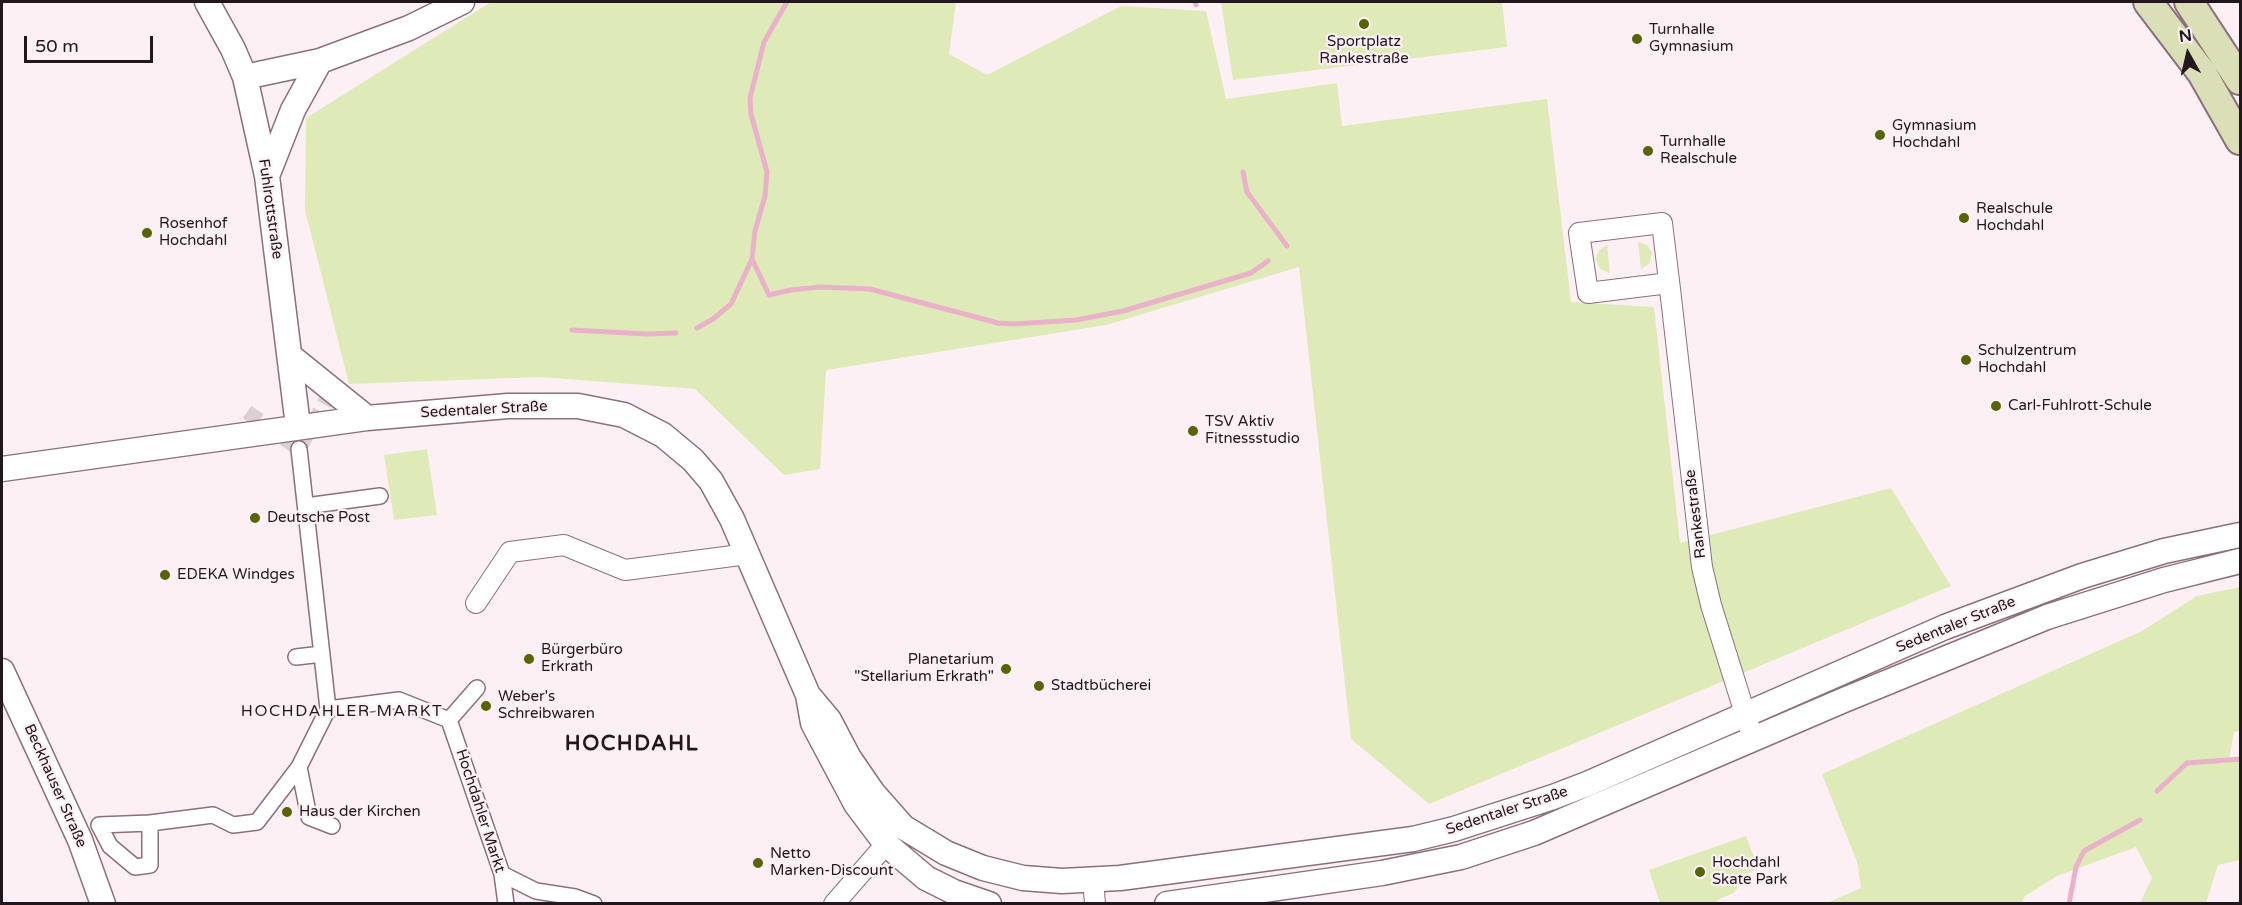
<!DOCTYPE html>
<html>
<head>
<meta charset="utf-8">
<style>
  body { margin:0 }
  #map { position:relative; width:2242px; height:905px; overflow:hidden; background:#fdf0f5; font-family:"Varela Round",sans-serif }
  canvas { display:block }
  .frame { position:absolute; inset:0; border:3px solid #22171c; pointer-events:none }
  .north { position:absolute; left:2158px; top:24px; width:60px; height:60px; -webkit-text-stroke:4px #fdf0f5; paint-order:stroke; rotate:352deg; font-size:16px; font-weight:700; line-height:24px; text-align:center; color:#22171c }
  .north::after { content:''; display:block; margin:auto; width:21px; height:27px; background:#22171c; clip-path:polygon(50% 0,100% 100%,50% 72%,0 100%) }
  .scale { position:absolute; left:24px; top:36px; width:129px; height:27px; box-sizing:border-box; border:3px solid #22171c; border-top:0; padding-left:8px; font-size:18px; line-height:21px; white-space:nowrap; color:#22171c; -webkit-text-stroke:4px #fdf0f5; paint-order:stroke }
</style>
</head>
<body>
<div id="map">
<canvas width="2242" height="905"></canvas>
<div class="frame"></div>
<div class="north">N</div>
<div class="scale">50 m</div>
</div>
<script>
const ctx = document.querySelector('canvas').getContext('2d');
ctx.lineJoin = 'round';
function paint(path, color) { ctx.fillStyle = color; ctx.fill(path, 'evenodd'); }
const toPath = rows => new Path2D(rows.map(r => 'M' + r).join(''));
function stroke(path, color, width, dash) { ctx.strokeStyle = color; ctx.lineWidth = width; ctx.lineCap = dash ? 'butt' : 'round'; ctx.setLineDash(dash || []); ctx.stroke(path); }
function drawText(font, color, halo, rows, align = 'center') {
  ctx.font = font + ' "Varela Round",sans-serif'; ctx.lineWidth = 4.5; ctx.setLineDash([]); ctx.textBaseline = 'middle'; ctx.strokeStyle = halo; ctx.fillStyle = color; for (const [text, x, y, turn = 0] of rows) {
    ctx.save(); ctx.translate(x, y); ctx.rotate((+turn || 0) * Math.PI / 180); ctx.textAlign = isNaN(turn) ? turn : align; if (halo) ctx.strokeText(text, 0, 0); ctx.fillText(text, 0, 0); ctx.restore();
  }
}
const green = toPath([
  [491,2,956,2,949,54,987,75,1121,6,1206,11,1226,99,1337,83,1342,126,1547,99,1571,302,1654,307,1680,543,1891,488,1951,586,1429,804,1351,739,1299,267,1106,325,826,370,820,469,784,475,695,389,541,377,349,384,305,210,306,118],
  [1221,2,1502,2,1507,47,1233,80],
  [1638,242,1647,245,1652,253,1650,263,1641,269],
  [1607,245,1610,273,1600,269,1596,259,1599,250],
  [427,449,437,515,394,520,384,455],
  [2240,587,2240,731,2234,732,2229,760,2240,758,2240,860,2218,865,2206,903,2140,903,2152,878,2136,847,2057,876,2025,896,2021,903,1827,903,1861,888,1857,862,1822,774,2142,631,2197,596],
  [1746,836,1758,868,1747,874,1734,893,1721,898,1715,903,1660,903,1649,870]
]);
const stream = toPath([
  [1195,2,1196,5],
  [1243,172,1247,192,1287,246],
  [752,259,769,295,791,290,820,287,870,289,998,323,1014,324,1076,320,1123,311,1251,273,1268,261],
  [697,328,713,319,731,304,752,259,755,231,765,196,767,172,751,114,750,98,764,42,787,2],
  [572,330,647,334,676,333],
  [2157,791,2187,763,2240,759],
  [2069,904,2076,867,2084,851,2140,820]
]);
const pedestrianTunnel = toPath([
  [247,412,299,449,336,382]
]);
const pedestrian = toPath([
  [299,449,328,709,299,767],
  [306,506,380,496],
  [296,657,322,654],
  [328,709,399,700,449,720,502,874,506,904],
  [449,720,477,688],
  [150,823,99,825,110,846,135,867,150,865,150,823,213,815,233,825,257,822,299,767,309,817,332,826],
  [502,874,536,891,575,897,594,904]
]);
const minor = toPath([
  [1669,283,1588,293,1579,233,1662,223,1670,289,1702,567,1711,605,1753,739],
  [476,603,510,552,564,545,625,570,748,554],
  [1093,879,1095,904],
  [834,904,886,844]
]);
const tertiary = toPath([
  [207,2,233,49,245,77,267,176,298,426],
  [245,77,320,61,409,28,462,2],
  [267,176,293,110,320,61],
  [290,356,367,418],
  [2,469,367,418,508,406,578,406,624,415,663,435,693,460,711,481,732,519,808,695,813,723,856,804,886,844,926,878,954,892,989,904],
  [2,671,80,840,103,904],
  [808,695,829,720,849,758,873,793,903,827,946,853,983,868,1023,878,1062,881,1120,878,1413,839,1454,829,1553,797,1587,784,1945,627,2082,576,2164,551,2240,535],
  [1167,904,1382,873,1461,857,1534,833,1844,700,2047,617,2164,580,2240,561]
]);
const secondary = toPath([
  [2148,2,2202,73,2240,140],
  [2189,2,2240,80]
]);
const markers = [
  [1364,24,6,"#576305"],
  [1637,39,6,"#576305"],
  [1880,135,6,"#576305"],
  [1648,151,6,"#576305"],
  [1964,218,6,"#576305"],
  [147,233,6,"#576305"],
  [1966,360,6,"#576305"],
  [1996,406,6,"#576305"],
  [1193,431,6,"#576305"],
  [255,518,6,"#576305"],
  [165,575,6,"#576305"],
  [529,659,6,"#576305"],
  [1006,669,6,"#576305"],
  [1039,686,6,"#576305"],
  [486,706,6,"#576305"],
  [287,812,6,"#576305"],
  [758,863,6,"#576305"],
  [1700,872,6,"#576305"]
];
const poiNames = [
  ["Turnhalle",1649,30],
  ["Gymnasium",1649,47],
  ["Sportplatz",1364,42,"center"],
  ["Rankestraße",1364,59,"center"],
  ["Gymnasium",1892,126],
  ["Hochdahl",1892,143],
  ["Turnhalle",1660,142],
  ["Realschule",1660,159],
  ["Realschule",1976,209],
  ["Hochdahl",1976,226],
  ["Rosenhof",159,224],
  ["Hochdahl",159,241],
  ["Schulzentrum",1978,351],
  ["Hochdahl",1978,368],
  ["Carl-Fuhlrott-Schule",2008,406],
  ["TSV Aktiv",1205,422],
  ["Fitnessstudio",1205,439],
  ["Deutsche Post",267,518],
  ["EDEKA Windges",177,575],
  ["Bürgerbüro",541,650],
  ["Erkrath",541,667],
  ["Planetarium",994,660,"right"],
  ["\"Stellarium Erkrath\"",994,677,"right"],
  ["Stadtbücherei",1051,686],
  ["Weber's",498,697],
  ["Schreibwaren",498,714],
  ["Haus der Kirchen",299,812],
  ["Netto",770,854],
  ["Marken-Discount",770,871],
  ["Hochdahl",1712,863],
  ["Skate Park",1712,880]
];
const streetNames = [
  ["Fuhlrottstraße",270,209,82],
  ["Sedentaler Straße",484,410,-3],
  ["Rankestraße",1696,514,-97],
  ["Sedentaler Straße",1956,625,-22],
  ["Beckhauser Straße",55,786,66],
  ["Hochdahler Markt",480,811,72],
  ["Sedentaler Straße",1507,811,-18]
];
const neighbourhoodNames = [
  ["HOCHDAHLER MARKT",342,712]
];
const districtNames = [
  ["HOCHDAHL",632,744]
];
paint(green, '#deeab7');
stroke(stream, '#e9b2c9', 5);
stroke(pedestrianTunnel, '#dccfd4', 15, [15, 8]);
stroke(pedestrian, '#8b6f7a', 18);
stroke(minor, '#8b6f7a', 22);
stroke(tertiary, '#8b6f7a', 27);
stroke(secondary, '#8b6f7a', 32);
stroke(pedestrian, '#fff', 15);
stroke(minor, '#fff', 20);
stroke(tertiary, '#fff', 24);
stroke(secondary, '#dadfb8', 28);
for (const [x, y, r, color] of markers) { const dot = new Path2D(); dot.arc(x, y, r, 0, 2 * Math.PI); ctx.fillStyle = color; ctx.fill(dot); stroke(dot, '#fdf0f5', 2); }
drawText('15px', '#22171c', '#fdf0f5', poiNames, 'left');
drawText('15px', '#22171c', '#fdf0f5', streetNames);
ctx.letterSpacing = '1.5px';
drawText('16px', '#22171c', '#fdf0f5', neighbourhoodNames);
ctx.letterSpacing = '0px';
ctx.letterSpacing = '1.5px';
drawText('bold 21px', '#22171c', '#fdf0f5', districtNames);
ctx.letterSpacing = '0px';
</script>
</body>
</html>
